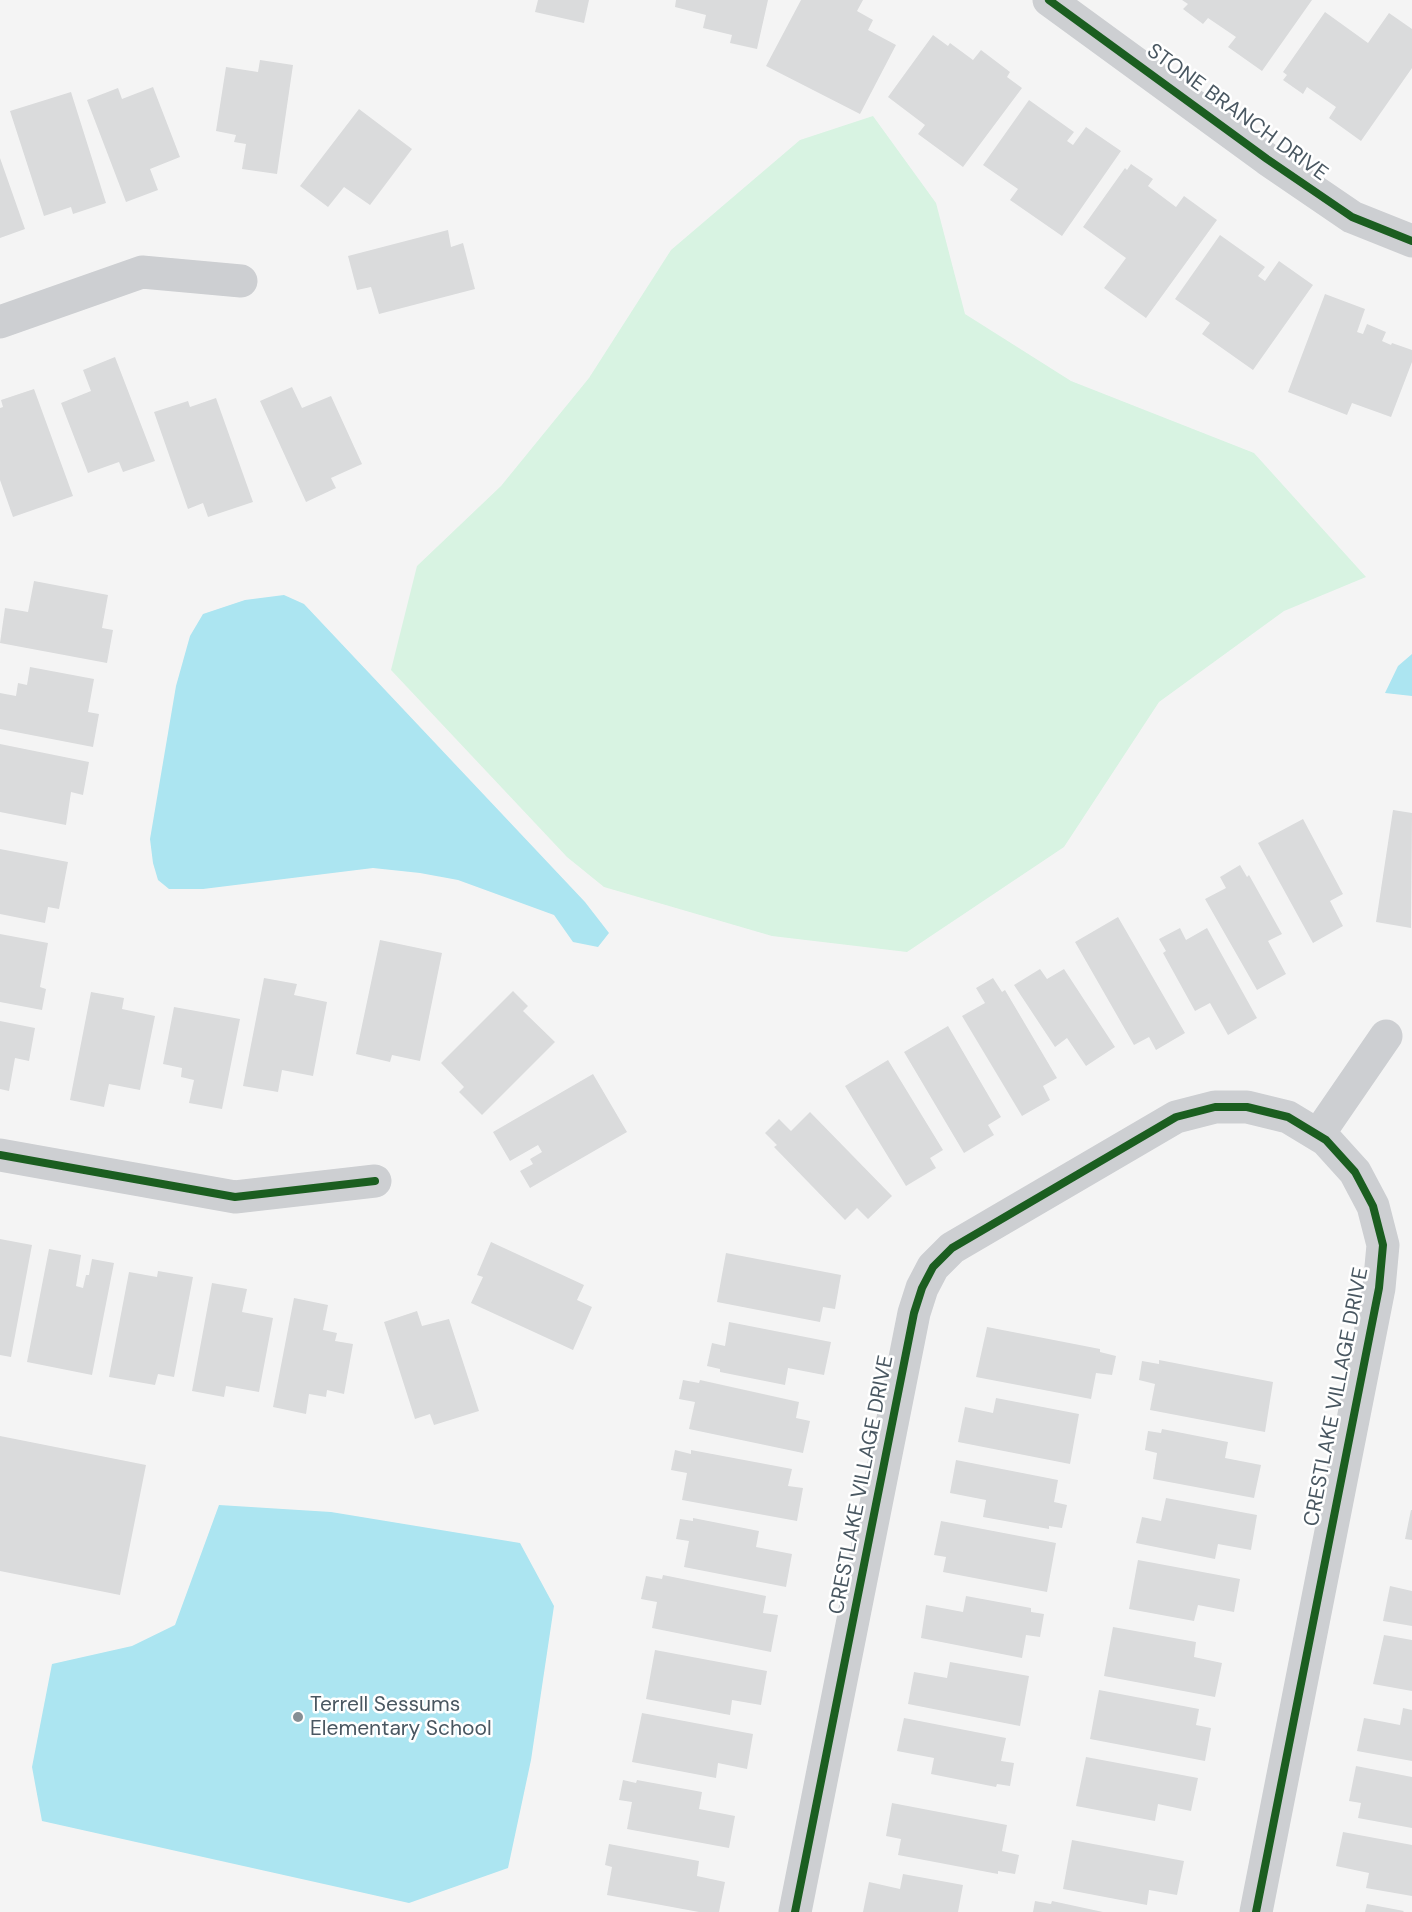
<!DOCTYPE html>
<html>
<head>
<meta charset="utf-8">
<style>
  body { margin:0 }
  canvas { display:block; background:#f4f4f4 }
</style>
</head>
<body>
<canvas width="1412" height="1912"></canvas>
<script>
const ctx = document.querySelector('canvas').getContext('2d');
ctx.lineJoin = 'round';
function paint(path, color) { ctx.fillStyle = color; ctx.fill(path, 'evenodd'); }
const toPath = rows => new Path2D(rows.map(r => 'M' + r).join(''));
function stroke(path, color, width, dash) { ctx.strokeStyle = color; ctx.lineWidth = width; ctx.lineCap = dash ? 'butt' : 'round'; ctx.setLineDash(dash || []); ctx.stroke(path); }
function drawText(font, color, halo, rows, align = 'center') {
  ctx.font = font + ' "DM Sans",sans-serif'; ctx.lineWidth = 5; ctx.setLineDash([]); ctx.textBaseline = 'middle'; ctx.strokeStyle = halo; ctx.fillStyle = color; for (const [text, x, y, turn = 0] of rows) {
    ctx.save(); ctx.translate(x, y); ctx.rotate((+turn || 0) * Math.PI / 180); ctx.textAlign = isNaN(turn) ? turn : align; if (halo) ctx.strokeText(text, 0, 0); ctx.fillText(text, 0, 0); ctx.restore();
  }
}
const green = toPath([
  [873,116,936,203,965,314,1071,381,1254,453,1366,577,1284,611,1159,702,1064,847,907,952,772,936,604,887,567,857,391,670,417,566,501,486,589,378,671,250,800,140]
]);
const water = toPath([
  [284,595,304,604,585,902,609,933,598,947,573,942,554,915,458,880,420,873,373,868,203,889,169,889,158,880,153,863,150,839,176,686,190,636,203,614,245,600],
  [1412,654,1412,696,1385,693,1398,666],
  [219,1505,331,1512,520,1543,554,1606,531,1760,508,1868,409,1903,42,1821,32,1767,52,1664,132,1646,175,1625]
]);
const building = toPath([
  [538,0,589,0,584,23,535,12],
  [676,0,768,0,757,49,730,43,732,35,703,28,706,15,675,7],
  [801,0,863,0,857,11,873,20,868,30,896,45,860,114,766,66],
  [1182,0,1312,0,1262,71,1228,47,1236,37,1208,18,1203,24,1183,9,1188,4],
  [1325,12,1368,43,1389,13,1412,29,1412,68,1361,141,1329,118,1336,107,1307,87,1303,94,1283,80,1287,75,1283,72],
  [933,35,948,46,950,43,973,60,981,50,1010,72,1007,77,1022,88,963,167,918,134,925,125,888,97],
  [260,60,293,65,277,174,242,169,246,144,234,142,236,135,216,131,226,67,258,72],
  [153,87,180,157,150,169,158,190,126,202,87,100,118,88,122,99],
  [71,92,106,203,73,214,71,207,44,216,10,111],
  [1029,100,1074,132,1067,141,1073,145,1086,127,1121,151,1062,236,1010,200,1018,189,983,165],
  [359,109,412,149,370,205,344,187,328,207,300,186],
  [0,158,25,229,0,238],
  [1131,164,1153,179,1148,186,1176,207,1184,196,1217,220,1146,318,1104,288,1126,258,1083,227,1125,168,1127,170],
  [448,230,451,247,463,243,475,289,379,314,371,287,357,290,348,256],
  [1220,235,1265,267,1258,276,1265,281,1279,261,1313,285,1253,370,1202,334,1210,323,1175,299],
  [1325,294,1365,309,1357,332,1363,334,1367,324,1386,332,1382,341,1391,345,1392,343,1412,350,1412,362,1391,417,1352,403,1347,415,1288,392],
  [115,357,155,461,123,472,119,462,88,473,61,403,91,391,83,370],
  [292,387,302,408,331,396,362,464,331,478,336,488,306,502,260,401],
  [34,389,73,496,13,517,0,480,0,408,3,407,1,400],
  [216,398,253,502,208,517,203,503,188,509,154,412,188,401,190,407],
  [34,581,108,595,102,628,113,630,107,663,0,643,5,608,28,612],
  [30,667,94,679,88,712,99,714,93,747,0,729,0,693,16,696,18,683,27,685],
  [0,744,89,762,83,795,71,792,66,825,0,812],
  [1393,810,1412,813,1411,928,1376,922],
  [1303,819,1343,894,1330,901,1343,926,1313,943,1258,843],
  [0,849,68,862,59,909,48,907,45,923,0,914],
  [1240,865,1247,877,1249,875,1282,934,1268,941,1286,974,1257,990,1205,899,1226,888,1220,877],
  [1118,917,1185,1033,1156,1050,1149,1037,1134,1045,1075,942],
  [1180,928,1186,940,1207,928,1257,1018,1228,1035,1210,1003,1195,1011,1163,953,1166,951,1159,939],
  [0,934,48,943,40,987,46,989,42,1010,0,1002],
  [380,940,442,953,420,1061,392,1055,390,1062,356,1054],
  [1040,969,1047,979,1064,969,1115,1047,1086,1066,1067,1038,1055,1047,1014,985],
  [264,978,297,984,294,995,327,1002,313,1076,282,1070,278,1092,243,1086],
  [993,978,1002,992,1005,990,1057,1078,1043,1086,1050,1100,1022,1116,962,1016,985,1003,976,988],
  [513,991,528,1006,523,1011,555,1042,482,1115,459,1092,464,1087,441,1063],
  [91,992,124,998,122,1009,155,1016,140,1090,109,1084,104,1107,70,1100],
  [174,1007,240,1019,222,1109,189,1103,194,1080,181,1077,182,1068,163,1064],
  [0,1021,35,1028,29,1061,15,1058,9,1091,0,1089],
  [948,1026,1001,1117,988,1125,994,1135,964,1153,904,1052],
  [888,1060,943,1150,930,1158,936,1168,906,1186,845,1086],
  [593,1074,627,1132,530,1188,520,1171,533,1164,530,1159,542,1152,538,1145,510,1161,493,1132],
  [810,1112,892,1196,868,1219,857,1208,845,1220,774,1147,777,1145,765,1133,779,1119,791,1131],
  [0,1239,32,1245,11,1357,0,1355],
  [491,1242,584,1285,577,1300,592,1307,573,1350,471,1303,483,1277,477,1275],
  [49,1249,81,1255,76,1286,83,1288,86,1275,89,1275,92,1259,114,1263,92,1375,27,1362],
  [726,1253,841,1275,835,1309,823,1307,820,1322,717,1302],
  [158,1271,193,1277,174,1377,158,1374,155,1385,109,1377,129,1272,157,1277],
  [212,1283,247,1289,242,1312,273,1318,259,1392,226,1386,224,1397,192,1391],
  [294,1298,328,1305,323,1330,337,1333,335,1341,353,1344,344,1394,327,1390,326,1397,309,1394,306,1414,273,1407],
  [417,1311,422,1326,449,1319,479,1411,434,1425,430,1414,415,1419,384,1322],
  [729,1322,831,1342,824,1375,788,1368,785,1385,720,1372,720,1369,707,1366,712,1343,725,1346],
  [987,1327,1100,1349,1100,1352,1116,1356,1112,1375,1096,1373,1091,1399,976,1377],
  [1159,1360,1273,1382,1265,1432,1150,1410,1155,1384,1139,1380,1142,1361,1159,1364],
  [683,1380,699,1383,700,1380,799,1402,796,1418,810,1421,803,1453,689,1429,695,1402,679,1399],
  [996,1398,1079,1414,1070,1464,958,1442,965,1407,993,1413],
  [1162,1429,1228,1442,1225,1458,1261,1465,1254,1498,1153,1479,1157,1453,1145,1450,1148,1431,1161,1433],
  [0,1436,146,1465,120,1595,0,1571],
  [675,1450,691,1454,691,1450,792,1469,788,1486,803,1488,797,1521,682,1500,687,1473,671,1470],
  [956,1460,1058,1480,1054,1502,1067,1505,1062,1528,1049,1526,1049,1529,983,1517,986,1500,950,1493],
  [1166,1498,1257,1515,1251,1550,1218,1544,1215,1559,1136,1543,1142,1517,1161,1521],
  [1411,1510,1412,1510,1412,1540,1405,1539],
  [693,1518,759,1531,756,1547,792,1554,786,1587,684,1567,689,1541,676,1539,680,1519,693,1521],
  [941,1521,1056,1543,1047,1592,943,1572,946,1557,934,1555],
  [1138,1560,1240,1579,1234,1612,1198,1605,1194,1621,1129,1609],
  [663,1575,766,1596,763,1613,778,1615,771,1652,652,1628,657,1602,641,1599,646,1576,662,1579],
  [1390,1586,1412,1591,1412,1626,1383,1621],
  [966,1596,1031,1608,1031,1612,1044,1614,1040,1637,1026,1635,1022,1658,921,1638,926,1605,963,1612],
  [1113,1627,1196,1642,1194,1657,1222,1663,1215,1697,1104,1676],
  [1384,1635,1412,1640,1412,1691,1373,1684],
  [655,1650,767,1671,761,1705,732,1700,730,1715,646,1699],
  [950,1662,1029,1676,1020,1726,908,1704,914,1672,947,1678],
  [1099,1690,1199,1709,1196,1725,1211,1728,1205,1761,1090,1739],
  [1403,1708,1412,1710,1412,1761,1357,1751,1364,1718,1400,1725],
  [642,1713,753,1734,747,1769,718,1763,716,1778,632,1762],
  [904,1718,1006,1738,1001,1761,1014,1763,1010,1786,997,1784,996,1787,931,1774,934,1758,897,1751],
  [1086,1757,1198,1778,1191,1811,1158,1804,1155,1821,1076,1806],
  [1356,1766,1412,1777,1412,1828,1358,1818,1361,1803,1349,1801],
  [623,1780,636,1783,637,1780,702,1792,699,1809,735,1816,729,1848,627,1829,632,1802,619,1800],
  [892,1803,1007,1825,1002,1851,1019,1855,1015,1874,998,1871,998,1874,898,1855,901,1839,886,1836],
  [1343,1832,1412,1845,1412,1896,1366,1888,1369,1873,1336,1866],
  [1072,1840,1184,1861,1177,1895,1149,1890,1147,1905,1063,1889],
  [609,1844,699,1861,697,1876,725,1882,719,1912,699,1912,607,1895,612,1867,605,1865],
  [903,1874,963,1885,958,1912,863,1912,869,1882,900,1889],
  [1035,1901,1051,1904,1052,1901,1103,1912,1033,1912],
  [1367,1904,1404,1911,1403,1912,1365,1912]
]);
const minor = toPath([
  [1049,0,1267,159,1352,217,1412,241],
  [0,322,142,272,241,281],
  [1318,1135,1386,1036],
  [0,1155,235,1197,375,1181],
  [795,1912,914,1313,922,1288,933,1267,952,1248,1176,1117,1215,1107,1247,1107,1288,1117,1326,1140,1355,1172,1373,1206,1383,1245,1379,1288,1256,1912]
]);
const cycleway = toPath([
  [1049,0,1267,159,1352,217,1412,241],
  [0,1155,235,1197,375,1181],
  [795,1912,914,1313,922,1288,933,1267,952,1248,1176,1117,1215,1107,1247,1107,1288,1117,1326,1140,1355,1172,1373,1206,1383,1245,1379,1288,1256,1912]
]);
const markers = [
  [298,1717,6,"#858e94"]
];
const streetNames = [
  ["STONE BRANCH DRIVE",1237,113,36],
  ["CRESTLAKE VILLAGE DRIVE",1337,1397,-79],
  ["CRESTLAKE VILLAGE DRIVE",862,1485,-79]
];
const poiNames = [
  ["Terrell Sessums",310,1705],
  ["Elementary School",310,1729]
];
paint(green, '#d8f3e2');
paint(water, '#ace5f1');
paint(building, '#dadbdc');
stroke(minor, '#cdcfd2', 33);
stroke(cycleway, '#1b5e20', 8);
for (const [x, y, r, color] of markers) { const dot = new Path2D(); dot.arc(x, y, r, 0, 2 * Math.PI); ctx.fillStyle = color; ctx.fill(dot); stroke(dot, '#fff', 2); }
drawText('21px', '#495761', '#fff', streetNames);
drawText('21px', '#495761', '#fff', poiNames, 'left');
</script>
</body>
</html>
